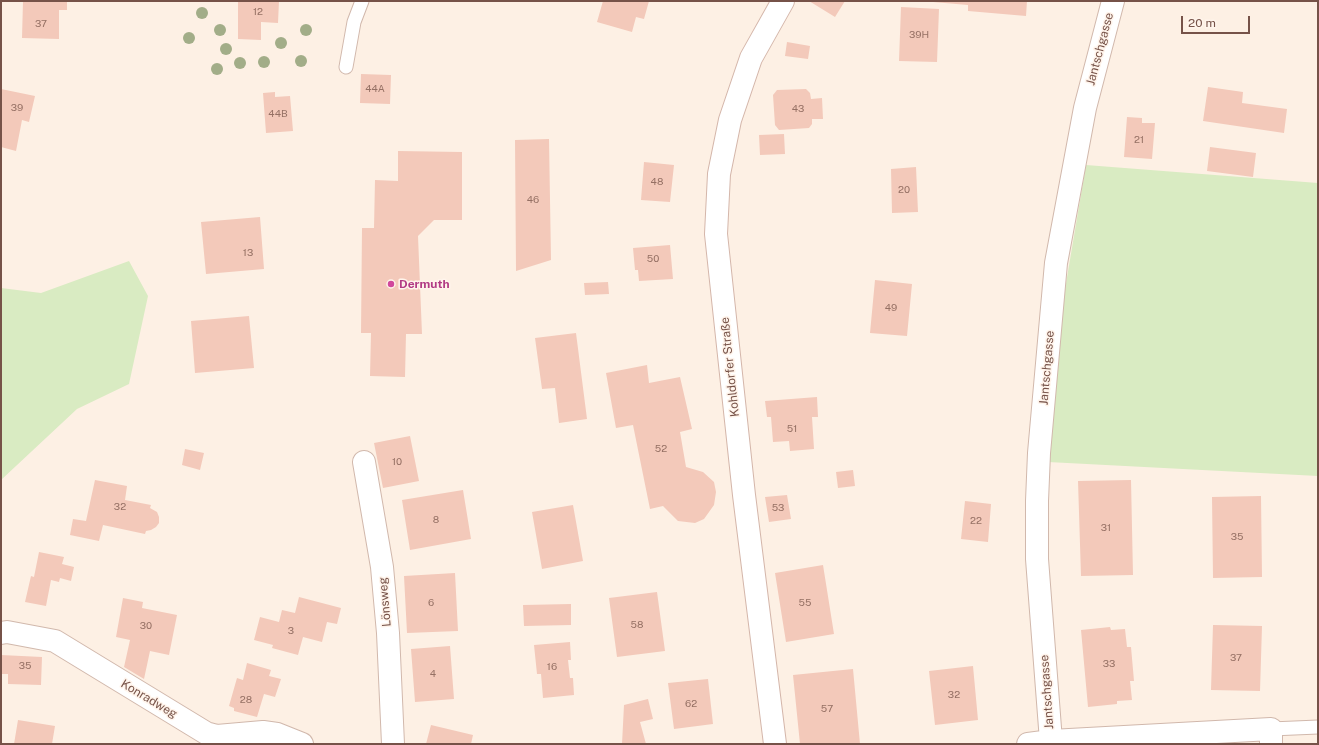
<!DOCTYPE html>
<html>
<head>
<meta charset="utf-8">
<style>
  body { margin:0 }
  #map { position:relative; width:1319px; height:745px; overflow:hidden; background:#fdf0e4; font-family:"Public Sans",sans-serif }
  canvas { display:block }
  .frame { position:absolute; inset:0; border:2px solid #765248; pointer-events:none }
  .scale { position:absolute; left:1181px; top:16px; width:69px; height:18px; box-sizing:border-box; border:2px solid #765248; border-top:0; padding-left:5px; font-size:12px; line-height:14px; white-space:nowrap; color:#765248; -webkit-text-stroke:3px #fff4eb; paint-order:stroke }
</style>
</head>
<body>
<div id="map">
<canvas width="1319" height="745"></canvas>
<div class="frame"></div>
<div class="scale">20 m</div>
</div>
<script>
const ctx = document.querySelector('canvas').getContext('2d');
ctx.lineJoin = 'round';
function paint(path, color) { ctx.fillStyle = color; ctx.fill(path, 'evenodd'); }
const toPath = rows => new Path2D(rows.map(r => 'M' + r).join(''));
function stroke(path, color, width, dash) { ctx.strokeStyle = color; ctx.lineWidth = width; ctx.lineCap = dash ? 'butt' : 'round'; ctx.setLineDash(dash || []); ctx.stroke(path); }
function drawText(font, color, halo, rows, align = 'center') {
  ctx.font = font + ' "Public Sans",sans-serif'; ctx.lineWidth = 3; ctx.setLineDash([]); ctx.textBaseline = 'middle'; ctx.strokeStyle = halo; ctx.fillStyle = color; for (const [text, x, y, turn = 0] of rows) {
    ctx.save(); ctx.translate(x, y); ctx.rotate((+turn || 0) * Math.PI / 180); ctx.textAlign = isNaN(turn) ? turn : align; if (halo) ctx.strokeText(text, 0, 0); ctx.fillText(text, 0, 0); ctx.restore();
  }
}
const green = toPath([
  [1086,165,1318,183,1318,476,1048,462,1062,307],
  [129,261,148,296,129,384,77,409,1,480,1,288,41,293]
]);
const building = toPath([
  [23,1,67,1,67,10,59,10,59,39,22,38],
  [238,1,279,1,278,23,261,22,261,40,238,39],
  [603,1,649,1,644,19,636,17,632,32,597,22],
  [809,1,845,1,835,17],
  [933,1,1027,1,1026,16,968,11,968,5,933,2],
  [901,7,939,9,937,62,899,61],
  [787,42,810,46,808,59,785,56],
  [361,74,391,75,390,104,360,103],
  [1208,87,1243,92,1242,103,1287,109,1284,133,1203,121],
  [1,89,35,96,29,122,22,120,16,151,1,147],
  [806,89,810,93,811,99,822,98,823,119,812,119,812,124,809,128,779,130,775,125,773,95,777,90],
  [275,92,275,97,290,96,293,131,266,133,263,93],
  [1127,117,1142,118,1142,123,1155,123,1152,159,1124,157],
  [784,134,785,154,760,155,759,135],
  [549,139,551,260,516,271,515,140],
  [1210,147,1256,153,1253,177,1207,171],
  [398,151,462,152,462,220,434,220,418,236,422,334,406,334,405,377,370,376,371,333,361,333,362,228,374,228,375,180,398,181],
  [644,162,674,165,670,202,641,200],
  [916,167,918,212,892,213,891,169],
  [260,217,264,269,206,274,201,222],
  [670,245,673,279,639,281,638,270,635,270,633,248],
  [875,280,912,284,907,336,870,333],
  [608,282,609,294,585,295,584,283],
  [249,316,254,368,195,373,191,321],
  [576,333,587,419,559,423,555,388,542,389,535,338],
  [647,365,649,383,680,377,692,429,680,432,686,467,703,472,714,482,716,492,714,505,704,519,695,523,678,521,663,506,650,509,633,425,616,428,606,373],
  [817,397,818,417,812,417,814,449,790,451,789,441,773,442,771,417,767,417,765,401],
  [410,436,419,481,383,488,374,443],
  [185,449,204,453,200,470,182,465],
  [853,470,855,486,838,488,836,472],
  [95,480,127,486,125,500,151,505,150,508,157,512,159,517,159,523,156,527,151,530,146,531,145,534,103,525,99,541,70,535,73,519,86,521],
  [1131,480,1133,575,1081,576,1078,481],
  [463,490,471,539,410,550,402,500],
  [787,495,791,519,769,522,765,497],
  [1261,496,1262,577,1213,578,1212,497],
  [965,501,991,504,988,542,961,539],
  [573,505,583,561,542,569,532,512],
  [39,552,64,557,62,564,74,567,71,581,60,578,59,582,51,580,46,606,25,602,31,576,34,577],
  [823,565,834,634,786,642,775,573],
  [455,573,458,631,407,633,404,576],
  [657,592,665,651,617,657,609,598],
  [299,597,341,608,337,624,327,622,322,642,303,637,298,655,272,648,273,645,254,640,260,617,279,622,282,610,295,613],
  [123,598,143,602,142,608,177,615,169,655,150,651,144,679,124,667,130,640,116,637],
  [571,604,571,625,524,626,523,605],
  [1213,625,1262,626,1260,691,1211,690],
  [1110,627,1111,630,1125,629,1127,647,1131,647,1134,681,1130,681,1132,700,1117,701,1117,704,1088,707,1081,630],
  [570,642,571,660,568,660,570,678,573,678,574,695,543,698,541,674,537,674,534,645],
  [450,646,454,699,415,702,411,649],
  [1,655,42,657,41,685,8,684,8,674,1,674],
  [247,663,271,670,269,676,281,679,275,697,264,694,257,717,234,711,234,708,229,706,237,678,243,680],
  [973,666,978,720,935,725,929,671],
  [853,669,860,744,800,744,793,675],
  [708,679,713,724,674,729,668,683],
  [648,699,653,719,640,722,646,744,622,744,624,705],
  [18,720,55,726,52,744,14,744],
  [431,725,473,735,471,744,426,744]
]);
const lane = toPath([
  [346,67,354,22,362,1],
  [1271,729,1318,727]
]);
const street = toPath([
  [364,462,382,567,388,633,393,744],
  [1,633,7,632,55,641,206,733,217,736,263,732,277,734,302,744],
  [1051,741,1271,729,1271,744],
  [1028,744,1051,741,1037,559,1037,501,1039,453,1056,263,1085,108,1113,1]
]);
const secondary = toPath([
  [775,744,744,495,716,234,719,174,730,120,751,58,783,1]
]);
const trees = [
  [202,13],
  [220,30],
  [306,30],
  [189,38],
  [281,43],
  [226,49],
  [301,61],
  [264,62],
  [240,63],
  [217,69]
];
const markers = [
  [391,284,4,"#d1479c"]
];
const numberNames = [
  ["12",258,12],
  ["37",41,24],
  ["39H",919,35],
  ["44A",375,89],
  ["39",17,108],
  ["43",798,109],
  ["44B",278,114],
  ["21",1139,140],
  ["48",657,182],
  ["20",904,190],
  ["46",533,200],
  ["13",248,253],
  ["50",653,259],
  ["49",891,308],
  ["51",792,429],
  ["52",661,449],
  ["10",397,462],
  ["32",120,507],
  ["53",778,508],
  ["8",436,520],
  ["22",976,521],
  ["31",1106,528],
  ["35",1237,537],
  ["6",431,603],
  ["55",805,603],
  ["58",637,625],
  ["30",146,626],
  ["3",291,631],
  ["37",1236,658],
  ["33",1109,664],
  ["35",25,666],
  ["16",552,667],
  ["4",433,674],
  ["32",954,695],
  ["28",246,700],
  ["62",691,704],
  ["57",827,709]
];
const streetNames = [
  ["Jantschgasse",1100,49,-75],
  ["Kohldorfer Straße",730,367,-96],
  ["Jantschgasse",1047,368,-85],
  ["Lönsweg",385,602,-95],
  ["Jantschgasse",1047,692,-94],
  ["Konradweg",149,699,31]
];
const hotelNames = [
  ["Dermuth",399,284]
];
paint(green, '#d9ebc2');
paint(building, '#f3c9ba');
stroke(lane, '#d1b8ac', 15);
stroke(street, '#d1b8ac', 24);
stroke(secondary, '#d4b6aa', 24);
stroke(lane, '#fff', 13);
stroke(street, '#fff', 22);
stroke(secondary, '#fff', 22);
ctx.fillStyle = '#a2ad88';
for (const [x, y] of trees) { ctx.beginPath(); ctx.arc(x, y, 6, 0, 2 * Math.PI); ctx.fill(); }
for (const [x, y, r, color] of markers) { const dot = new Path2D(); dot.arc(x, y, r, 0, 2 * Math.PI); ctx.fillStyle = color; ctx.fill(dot); stroke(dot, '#fff4eb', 1.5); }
drawText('10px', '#957064', null, numberNames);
drawText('12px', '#765248', '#fff4eb', streetNames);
drawText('bold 12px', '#b23c85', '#fff4eb', hotelNames, 'left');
</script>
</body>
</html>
